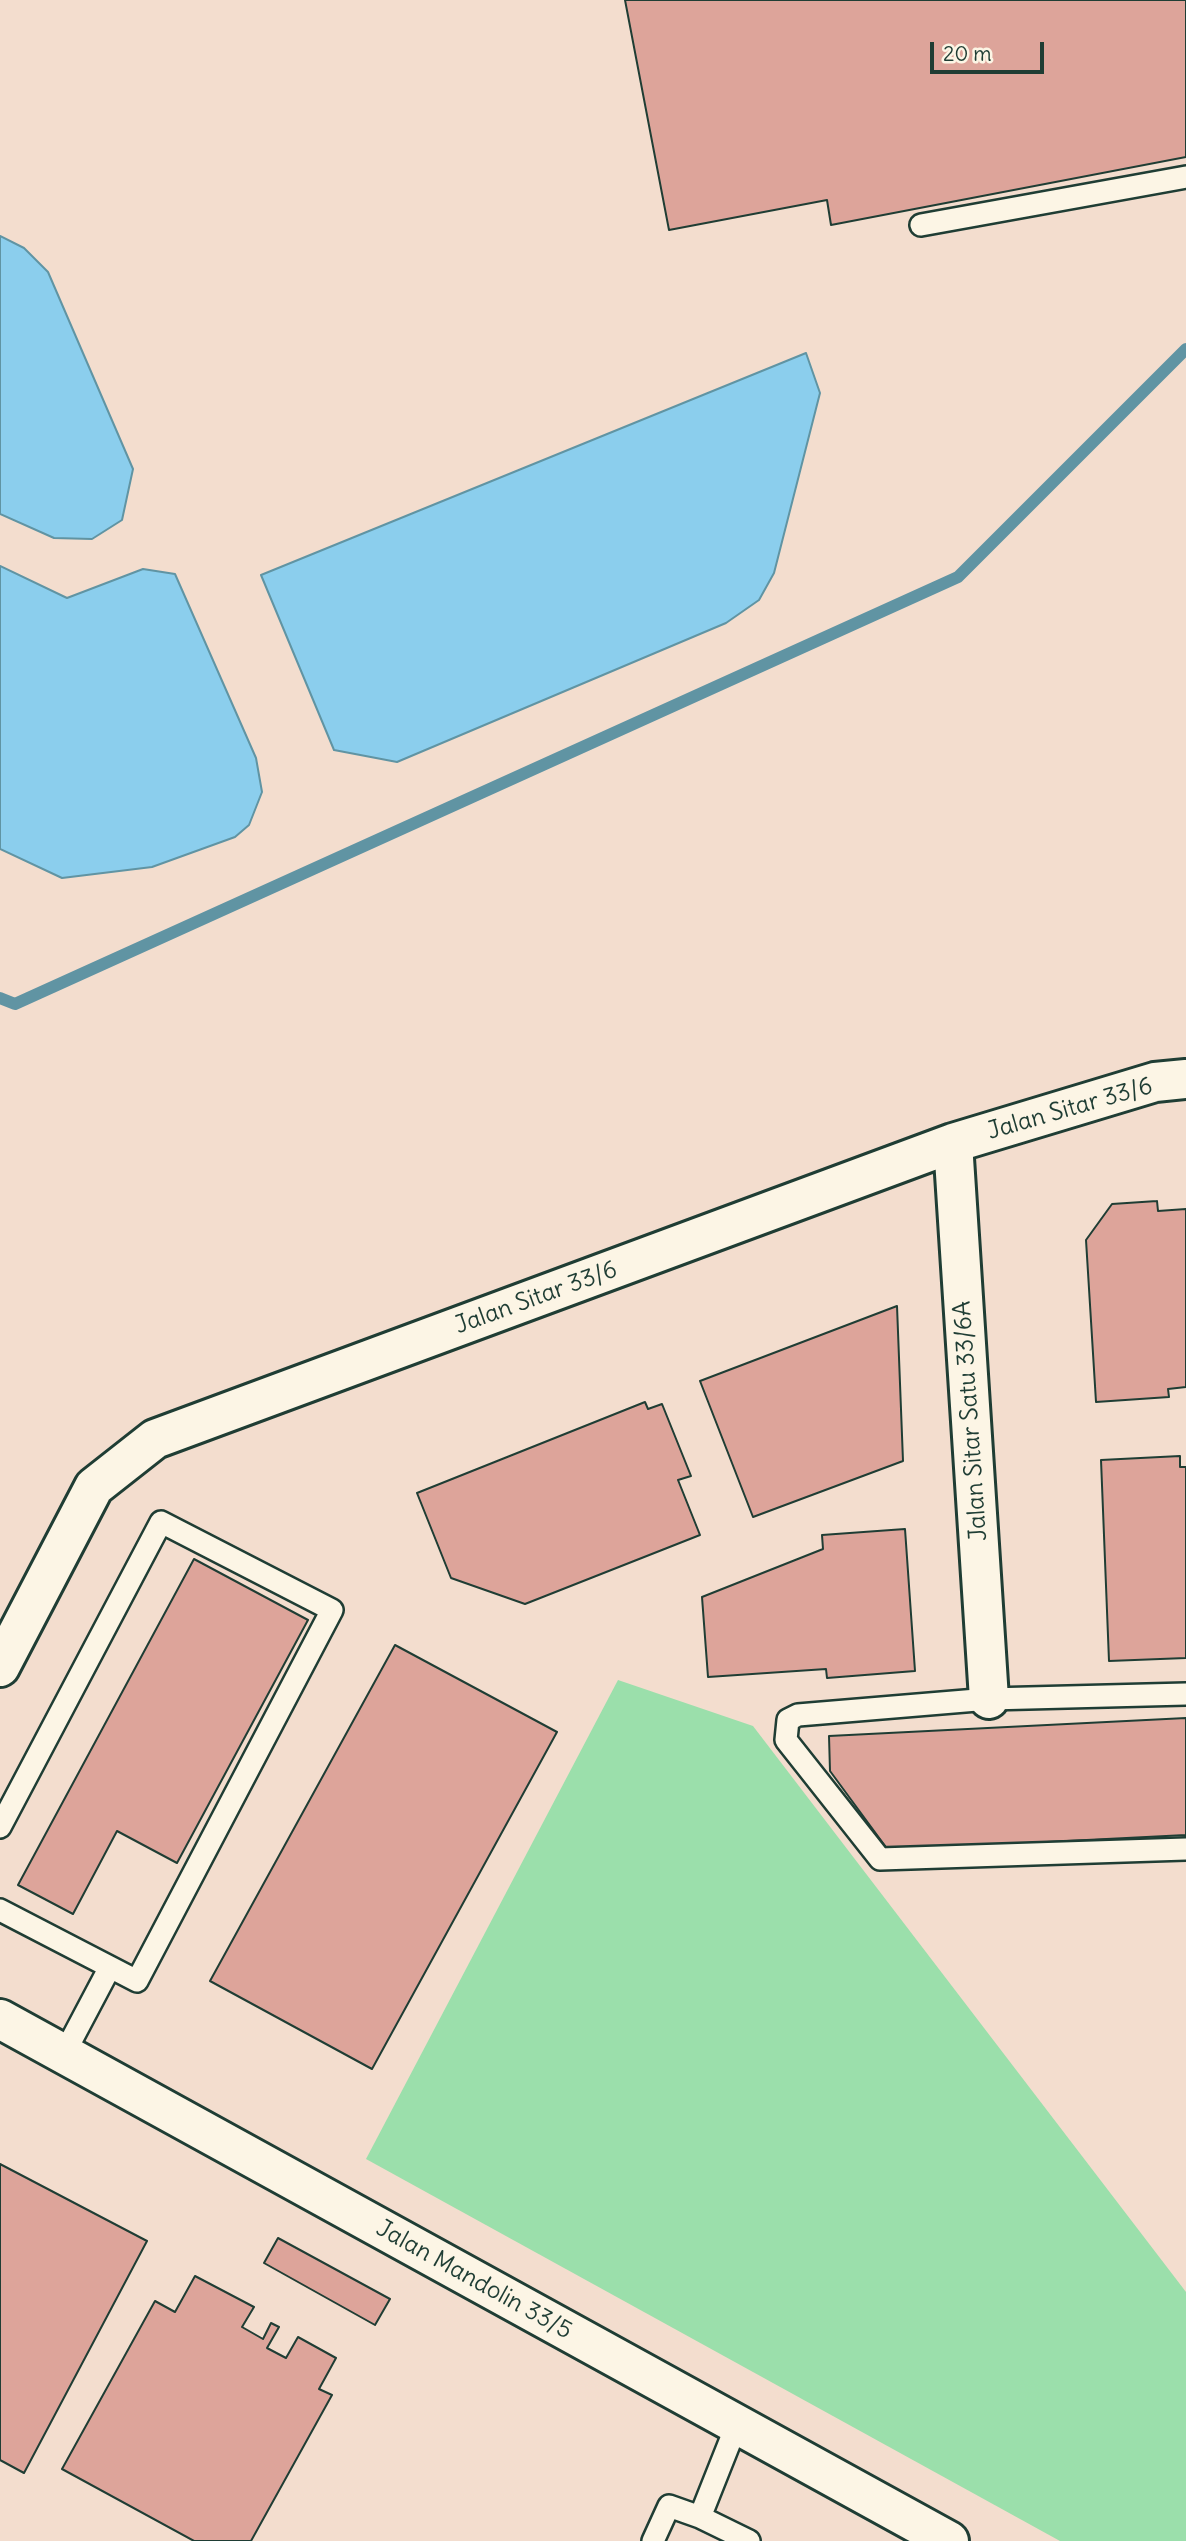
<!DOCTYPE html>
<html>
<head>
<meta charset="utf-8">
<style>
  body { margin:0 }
  #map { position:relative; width:1186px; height:2541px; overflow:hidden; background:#fcf5e5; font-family:Delius,sans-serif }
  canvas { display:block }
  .scale { position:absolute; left:930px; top:42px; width:114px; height:32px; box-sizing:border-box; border:4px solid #1f3d34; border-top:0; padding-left:9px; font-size:21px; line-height:24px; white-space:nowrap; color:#1f3d34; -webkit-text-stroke:5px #fcf5e5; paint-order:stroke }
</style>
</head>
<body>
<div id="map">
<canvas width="1186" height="2541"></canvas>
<div class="scale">20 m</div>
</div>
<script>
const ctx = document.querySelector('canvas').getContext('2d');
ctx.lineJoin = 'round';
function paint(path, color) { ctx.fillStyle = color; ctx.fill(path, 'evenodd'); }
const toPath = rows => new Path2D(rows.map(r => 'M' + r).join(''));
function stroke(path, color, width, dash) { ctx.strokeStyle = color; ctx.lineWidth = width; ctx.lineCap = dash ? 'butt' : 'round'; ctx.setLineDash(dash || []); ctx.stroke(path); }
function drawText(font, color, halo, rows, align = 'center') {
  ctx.font = font + ' Delius,sans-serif'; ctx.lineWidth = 5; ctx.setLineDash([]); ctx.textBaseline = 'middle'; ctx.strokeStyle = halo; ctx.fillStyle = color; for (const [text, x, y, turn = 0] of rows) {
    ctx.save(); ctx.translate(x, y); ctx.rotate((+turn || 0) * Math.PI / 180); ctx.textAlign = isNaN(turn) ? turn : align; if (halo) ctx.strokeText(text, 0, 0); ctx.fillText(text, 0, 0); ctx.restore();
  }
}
const built = toPath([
  [0,0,1186,0,1186,2541,0,2541]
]);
const green = toPath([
  [618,1680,753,1726,1186,2292,1186,2541,1060,2541,366,2159]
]);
const water = toPath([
  [0,236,24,248,48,272,133,469,122,520,92,539,54,538,0,514,0,236],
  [806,353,820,393,774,573,759,600,726,623,397,762,334,750,261,575,806,353],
  [0,566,67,598,143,569,175,574,256,758,262,792,249,825,235,837,152,867,62,878,0,849,0,566]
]);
const stream = toPath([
  [0,998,15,1004,958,577,1186,349]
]);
const building = toPath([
  [625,0,1186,0,1186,157,831,225,827,200,669,230,625,0],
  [1157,1201,1158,1211,1186,1209,1186,1387,1168,1389,1169,1397,1096,1402,1086,1240,1112,1204,1157,1201],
  [897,1306,903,1461,753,1517,700,1381,897,1306],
  [645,1402,648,1409,662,1404,691,1476,678,1480,700,1535,525,1604,451,1578,417,1493,645,1402],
  [1180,1456,1180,1467,1186,1467,1186,1658,1109,1661,1101,1460,1180,1456],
  [905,1529,915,1671,827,1678,826,1669,708,1677,702,1597,823,1549,822,1535,905,1529],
  [194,1559,308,1620,177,1863,117,1831,73,1914,18,1885,194,1559],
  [395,1645,557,1732,372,2069,210,1981,395,1645],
  [1186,1718,1186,1835,888,1850,830,1771,829,1736,1186,1718],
  [0,2164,147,2241,24,2473,0,2460,0,2164],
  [278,2238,390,2299,375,2325,264,2263,278,2238],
  [195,2276,254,2307,242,2327,263,2339,271,2323,279,2327,267,2348,286,2358,298,2337,336,2358,319,2389,332,2395,251,2541,194,2541,62,2469,155,2301,175,2312,195,2276]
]);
const service = toPath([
  [921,225,1186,177],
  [1186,1694,989,1699,798,1715,788,1720,786,1740,880,1859,1186,1849],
  [0,1827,161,1522,332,1610,137,1981,0,1910],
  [64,2054,110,1967],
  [700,2517,737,2424],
  [653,2541,669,2506,700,2517,749,2541]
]);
const minor = toPath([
  [953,1143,989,1699],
  [0,1667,94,1487,155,1439,953,1143,1155,1082,1186,1079],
  [0,2019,949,2541]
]);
const streetNames = [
  ["Jalan Sitar 33/6",1070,1109,-16],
  ["Jalan Sitar 33/6",536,1298,-20],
  ["Jalan Sitar Satu 33/6A",971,1421,-94],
  ["Jalan Mandolin 33/5",474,2280,29]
];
paint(built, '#f3ddce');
paint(green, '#9bdfab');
paint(water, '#8bceed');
stroke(water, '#6094a3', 2);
stroke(stream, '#6094a3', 12);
paint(building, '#dda49a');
stroke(building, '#1f3d34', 2);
stroke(service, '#1f3d34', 26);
stroke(minor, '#1f3d34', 44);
stroke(service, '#fcf5e5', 21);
stroke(minor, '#fcf5e5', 38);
drawText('24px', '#1f3d34', '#fcf5e5', streetNames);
</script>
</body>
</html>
